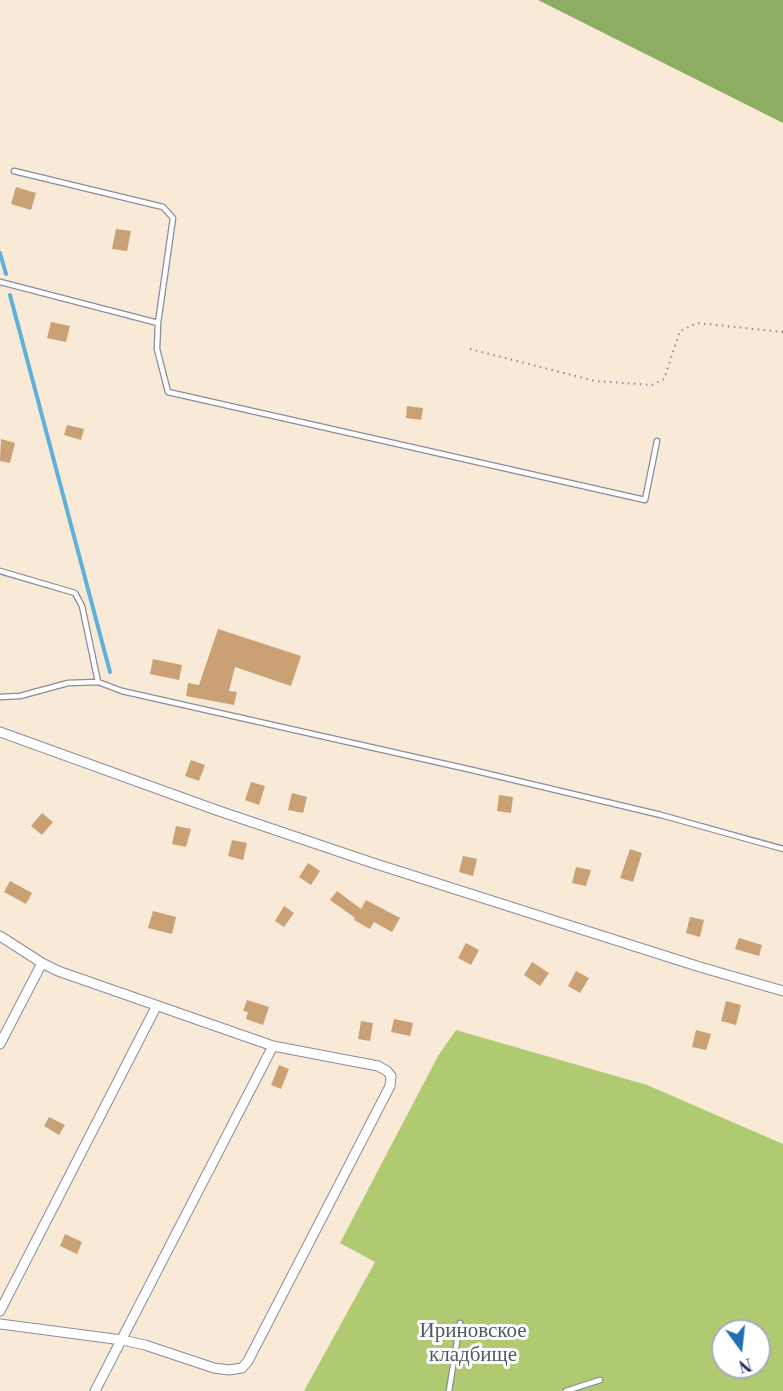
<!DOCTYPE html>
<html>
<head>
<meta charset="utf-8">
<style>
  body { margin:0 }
  #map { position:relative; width:783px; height:1391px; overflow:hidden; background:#f8ead7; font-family:"Libre Bodoni",serif }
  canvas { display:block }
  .north { position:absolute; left:711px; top:1319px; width:60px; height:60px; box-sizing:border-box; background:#fff; border:2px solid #a4acbf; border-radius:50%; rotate:165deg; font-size:16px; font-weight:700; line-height:24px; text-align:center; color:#1b2f5e }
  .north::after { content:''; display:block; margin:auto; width:21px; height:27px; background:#1f6fb2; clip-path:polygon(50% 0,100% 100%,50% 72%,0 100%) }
</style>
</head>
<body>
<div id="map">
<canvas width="783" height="1391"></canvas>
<div class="north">N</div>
</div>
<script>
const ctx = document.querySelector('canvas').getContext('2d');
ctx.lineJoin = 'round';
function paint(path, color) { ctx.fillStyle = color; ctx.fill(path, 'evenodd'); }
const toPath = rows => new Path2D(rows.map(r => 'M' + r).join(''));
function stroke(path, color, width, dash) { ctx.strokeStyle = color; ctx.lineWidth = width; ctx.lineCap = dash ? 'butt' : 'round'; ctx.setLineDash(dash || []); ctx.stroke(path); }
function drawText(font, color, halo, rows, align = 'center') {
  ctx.font = font + ' "Libre Bodoni",serif'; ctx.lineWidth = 6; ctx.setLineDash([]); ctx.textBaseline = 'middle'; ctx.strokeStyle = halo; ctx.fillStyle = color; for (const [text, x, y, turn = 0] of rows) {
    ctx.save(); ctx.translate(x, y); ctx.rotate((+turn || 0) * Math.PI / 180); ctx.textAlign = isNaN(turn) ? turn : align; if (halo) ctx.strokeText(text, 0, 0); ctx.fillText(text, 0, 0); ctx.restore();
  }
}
const green = toPath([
  [456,1030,647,1085,783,1144,783,1391,304,1391,375,1262,340,1243,438,1056],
  [723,1331,759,1331,759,1367,723,1367]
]);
const forest = toPath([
  [538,0,783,0,783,123]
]);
const stream = toPath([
  [0,253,6,274],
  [10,295,110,672]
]);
const building = toPath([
  [16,187,36,193,31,210,11,204],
  [116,229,131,231,127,251,112,249],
  [51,322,70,326,66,342,47,338],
  [407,406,423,408,421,420,406,418],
  [67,425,84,429,81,440,64,435],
  [1,439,15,443,10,463,0,461],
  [218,629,301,656,291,686,235,667,229,691,237,692,234,705,186,696,188,683,199,685],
  [153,659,182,665,179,680,150,674],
  [191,760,205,765,199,781,185,776],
  [251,782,265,786,259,805,245,800],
  [292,793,307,797,303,813,288,810],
  [499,795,513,797,511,813,497,811],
  [42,813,53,822,42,835,31,826],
  [176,826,191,829,186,847,172,844],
  [232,840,247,843,243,860,228,856],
  [630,849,642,853,633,882,620,878],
  [463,856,477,859,473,876,459,872],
  [308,863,320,871,311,885,299,877],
  [576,867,591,870,586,886,572,883],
  [10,881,32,893,26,904,4,892],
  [337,891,361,909,366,900,400,918,392,932,374,922,370,929,354,920,355,918,330,900],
  [284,906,294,913,284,927,275,921],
  [153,911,176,917,172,934,148,928],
  [690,917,704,920,700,937,686,933],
  [739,938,762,945,759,956,735,949],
  [466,943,479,950,471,965,458,958],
  [532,962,549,973,540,986,524,975],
  [576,971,589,978,580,993,568,986],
  [247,1000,269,1007,263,1025,246,1019,248,1012,243,1011],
  [726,1001,741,1005,736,1025,721,1021],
  [394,1019,413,1023,410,1036,391,1032],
  [361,1021,373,1023,370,1041,358,1039],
  [696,1030,711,1034,706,1050,692,1047],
  [279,1065,289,1069,281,1089,271,1085],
  [49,1117,65,1125,59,1135,44,1126],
  [65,1234,82,1242,77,1254,60,1246]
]);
const path = toPath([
  [470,349,595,381,652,385,664,379,680,331,697,323,783,332]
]);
const lane = toPath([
  [14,171,163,207,173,218,158,323,157,349,168,392,645,500,657,441],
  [0,282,158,323],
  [0,571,75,593,82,606,98,682],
  [0,697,20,696,68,683,98,682,122,691,472,770,661,815,783,849],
  [449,1391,460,1323],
  [566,1391,600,1380]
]);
const street = toPath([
  [0,732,219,811,373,863,700,967,783,991],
  [0,936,42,963,0,1044],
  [0,1311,156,1007],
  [0,1324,122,1340,145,1345,214,1368,229,1370,242,1368,248,1361,390,1086,391,1076,387,1071,378,1066,273,1046,58,971,42,963],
  [95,1391,273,1046]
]);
const parkNames = [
  ["Ириновское",473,1332],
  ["кладбище",473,1356]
];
paint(green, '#afca70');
paint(forest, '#8bae62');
stroke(stream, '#5fb1da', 4);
paint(building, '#c9a174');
stroke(lane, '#8a8c9a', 7);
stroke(street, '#8a8c9a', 11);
stroke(path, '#8a8c9a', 2, [1.5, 4.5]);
stroke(lane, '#fff', 4.5);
stroke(street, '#fff', 9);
drawText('21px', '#475e63', '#fff', parkNames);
</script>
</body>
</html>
